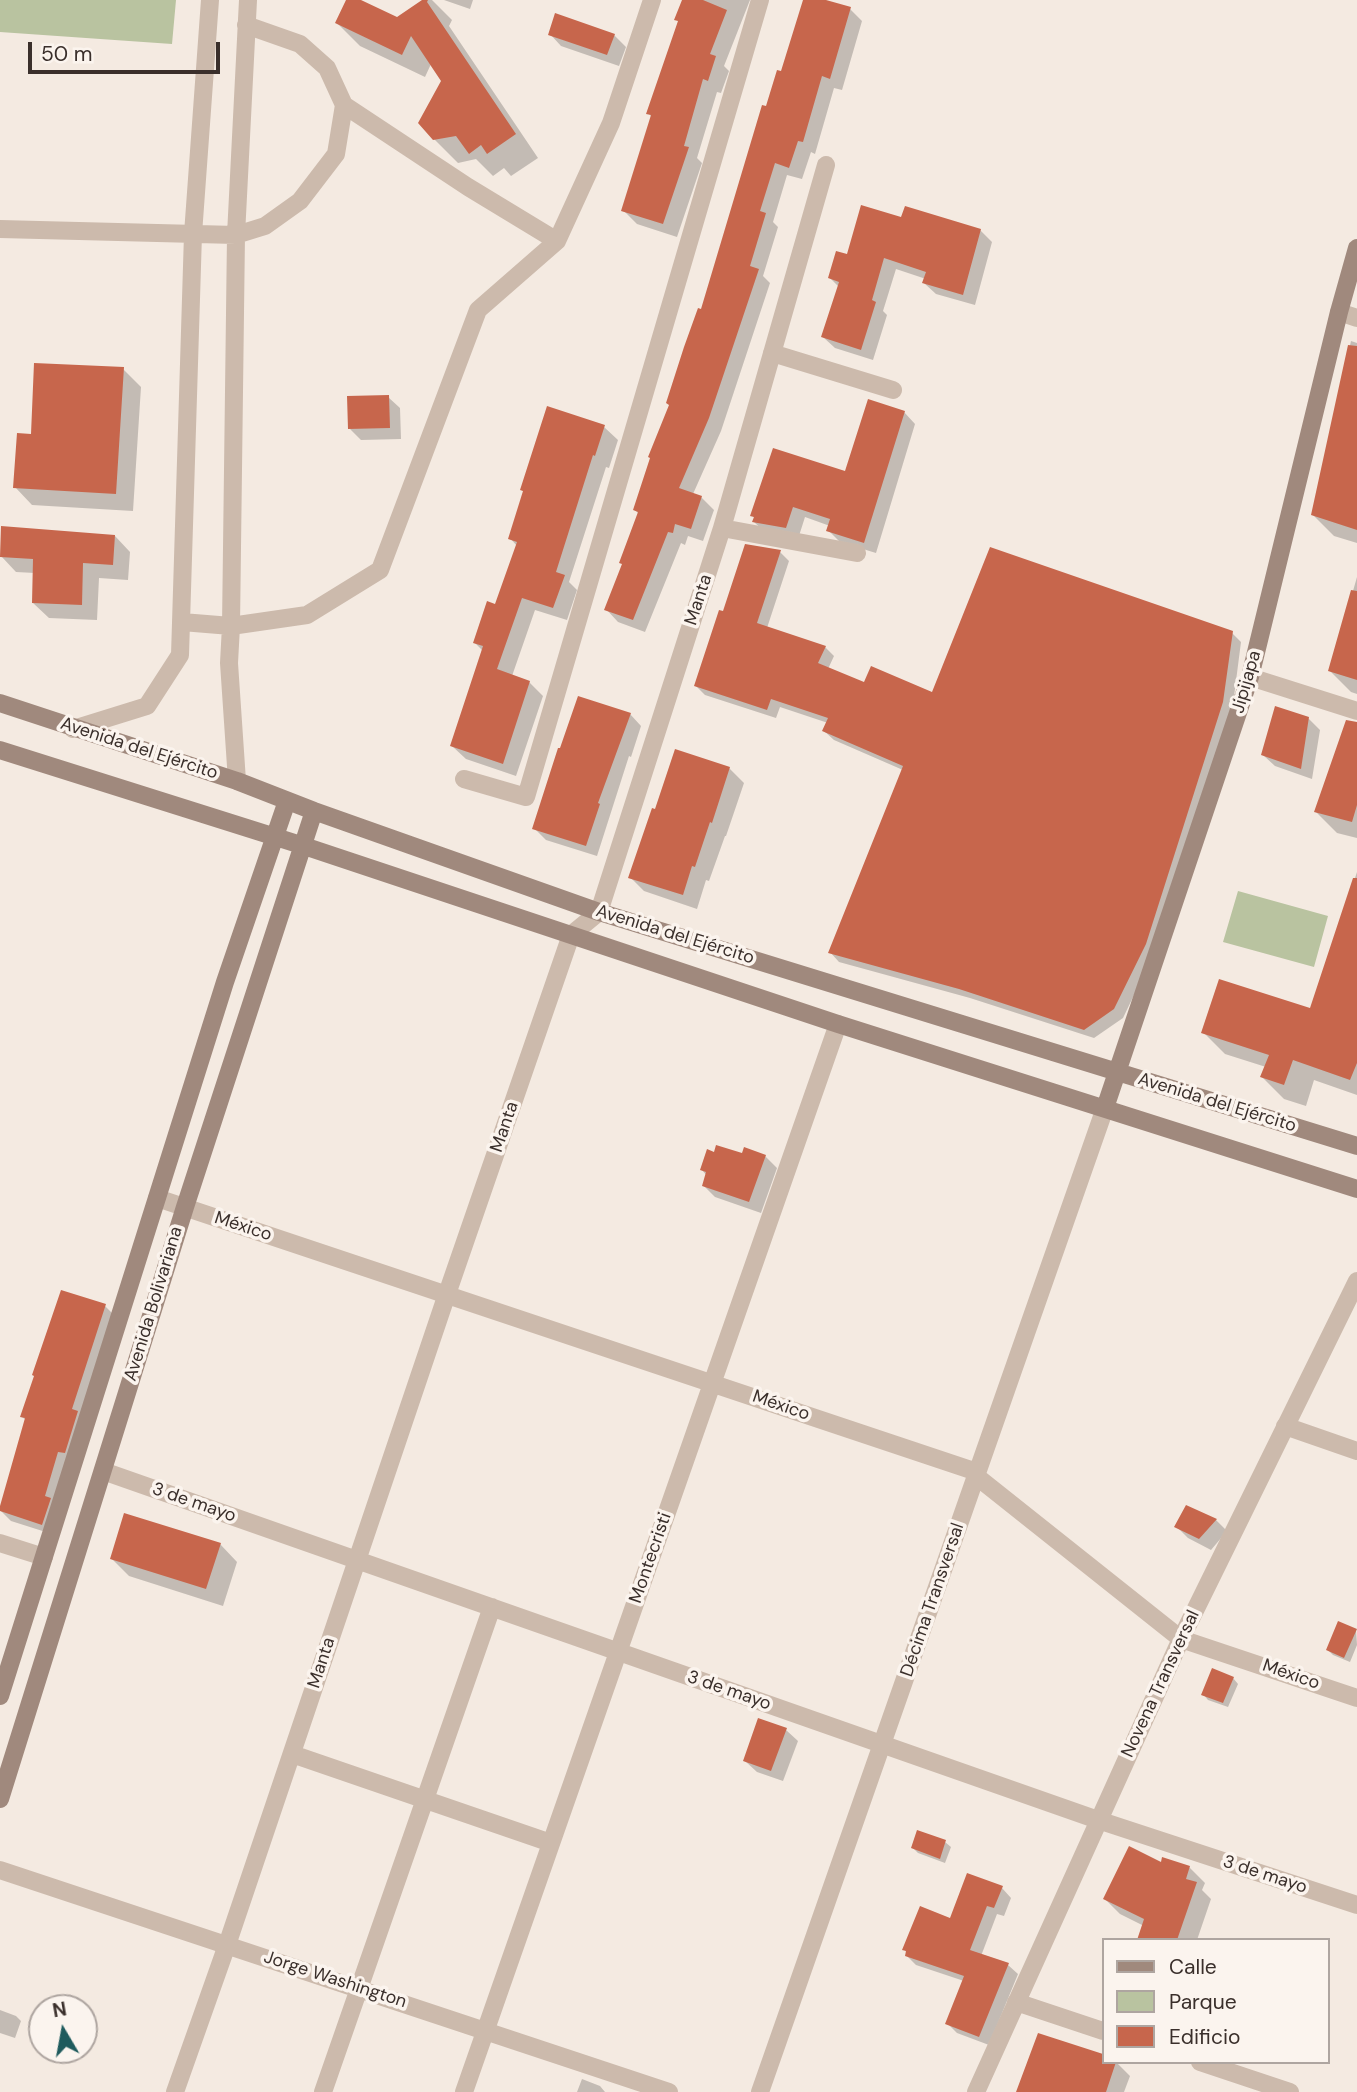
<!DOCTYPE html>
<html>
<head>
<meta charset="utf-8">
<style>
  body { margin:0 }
  #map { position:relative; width:1357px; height:2092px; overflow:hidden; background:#f4eae1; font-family:"DM Sans",sans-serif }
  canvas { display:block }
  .legend { position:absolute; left:1102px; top:1938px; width:228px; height:126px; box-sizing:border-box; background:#fbf4ee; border:2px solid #aea5a0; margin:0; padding:9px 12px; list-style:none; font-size:21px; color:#3a2f2b }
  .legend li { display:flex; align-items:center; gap:14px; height:35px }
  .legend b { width:35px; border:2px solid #aea5a0 }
  .north { position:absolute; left:28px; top:1994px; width:70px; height:70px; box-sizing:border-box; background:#fbf4ee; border:2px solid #aea5a0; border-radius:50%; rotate:350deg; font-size:19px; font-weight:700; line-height:28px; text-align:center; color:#3a2f2b }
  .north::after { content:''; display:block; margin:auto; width:24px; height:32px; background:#1f5b5d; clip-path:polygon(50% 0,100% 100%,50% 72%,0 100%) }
  .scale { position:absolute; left:28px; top:42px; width:192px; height:32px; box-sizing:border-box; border:4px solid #3a2f2b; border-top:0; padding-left:9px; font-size:21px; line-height:24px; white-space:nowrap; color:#3a2f2b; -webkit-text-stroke:5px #fbf4ee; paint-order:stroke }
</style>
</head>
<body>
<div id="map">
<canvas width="1357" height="2092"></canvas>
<ul class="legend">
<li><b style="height:9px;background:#a0897d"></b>Calle</li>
<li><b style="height:19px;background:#b9c3a0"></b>Parque</li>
<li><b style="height:19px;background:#c7664c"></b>Edificio</li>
</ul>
<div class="north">N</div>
<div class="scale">50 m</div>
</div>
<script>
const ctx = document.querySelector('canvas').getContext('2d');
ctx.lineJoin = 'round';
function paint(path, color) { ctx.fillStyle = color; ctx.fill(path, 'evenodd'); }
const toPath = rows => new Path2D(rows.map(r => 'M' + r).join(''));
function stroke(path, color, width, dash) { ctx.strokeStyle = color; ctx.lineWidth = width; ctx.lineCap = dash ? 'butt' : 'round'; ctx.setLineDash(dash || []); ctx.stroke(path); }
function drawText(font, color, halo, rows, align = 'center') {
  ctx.font = font + ' "DM Sans",sans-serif'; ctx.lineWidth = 7; ctx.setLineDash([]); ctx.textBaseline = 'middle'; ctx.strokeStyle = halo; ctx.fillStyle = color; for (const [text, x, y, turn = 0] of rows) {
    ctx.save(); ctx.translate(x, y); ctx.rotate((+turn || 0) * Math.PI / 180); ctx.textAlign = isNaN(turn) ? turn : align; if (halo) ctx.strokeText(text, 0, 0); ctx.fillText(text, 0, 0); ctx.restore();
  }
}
const green = toPath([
  [0,0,176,0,172,44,0,32],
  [1238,891,1328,916,1314,967,1223,942]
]);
const shadow = toPath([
  [348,0,357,0,397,19,426,0,432,0,452,20,449,26,538,158,511,176,504,168,493,176,476,159,458,163,434,139,443,81,431,64,425,77,360,46,337,23],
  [444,0,473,0,470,9],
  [684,0,753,0,750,0,724,66,729,71,721,93,717,92,697,158,702,163,677,237,637,224,623,210,652,117,648,113,679,22],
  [804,0,819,0,850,9,862,21,842,90,834,88,815,154,811,152,802,179,787,175,773,222,778,227,763,276,770,283,721,431,693,494,701,497,714,510,703,541,688,536,685,545,681,543,645,632,618,622,606,609,623,565,639,514,635,510,702,312,768,108,783,73],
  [550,34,614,35,626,47,619,66,561,46],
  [902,219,980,230,992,242,975,305,936,294,924,283,926,279,896,269,883,311,887,315,873,360,835,348,823,337,839,287,830,278,848,257],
  [1351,341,1357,343,1357,543,1334,536,1313,515],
  [123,369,141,387,133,511,32,505,15,487,32,435],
  [388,397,400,408,401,439,361,440,350,429],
  [904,412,915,424,876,553,840,542,828,530,830,526,805,517,798,539,766,533,754,522,755,519,752,515,846,473],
  [604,427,618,440,609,468,606,467,569,582,577,590,567,620,535,610,512,676,529,682,543,696,516,776,466,759,452,746,483,651,475,643,496,606,517,546,510,538,525,493,522,490],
  [115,536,130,552,128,580,99,578,97,620,49,618,33,603,35,573,16,572,1,556],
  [780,552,789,561,767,628,825,647,834,656,828,669,865,684,933,694,1232,633,1241,642,1232,712,1154,953,1123,1018,1094,1038,970,998,839,962,830,952,903,770,834,740,824,731,828,723,780,707,776,718,705,695,696,686,724,614],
  [1357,577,1357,694,1351,692,1330,671],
  [630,714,641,726,631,757,629,756,597,856,546,840,534,828],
  [1308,718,1320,730,1312,779,1275,766,1263,755],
  [1357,731,1357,838,1337,833,1316,812],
  [729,768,744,783,726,836,725,836,709,881,706,880,697,909,644,891,630,877],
  [1357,872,1357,1095,1314,1080,1306,1106,1284,1099,1262,1077,1266,1067,1225,1054,1203,1032,1311,1010],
  [743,1156,765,1156,777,1168,761,1213,715,1197,704,1186,707,1176,702,1170],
  [105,1306,115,1316,52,1534,11,1521,0,1510,26,1420,22,1417],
  [1186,1507,1216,1520,1227,1531,1211,1550,1188,1538,1176,1526],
  [220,1544,237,1562,223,1606,129,1576,112,1559],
  [1356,1630,1357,1645,1350,1662,1333,1655,1328,1650],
  [1233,1678,1238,1684,1228,1707,1208,1700,1203,1694],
  [786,1730,798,1741,783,1781,757,1772,745,1761],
  [918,1832,945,1842,951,1847,945,1863,918,1853,913,1848],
  [1162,1864,1189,1867,1205,1883,1202,1890,1211,1899,1197,1940,1139,1940,1144,1926,1120,1914,1105,1899],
  [1002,1888,1011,1898,1004,1916,997,1914,981,1956,1008,1965,1018,1974,989,2045,957,2033,947,2023,964,1981,916,1965,907,1956,907,1953,904,1949],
  [0,2010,16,2016,21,2021,15,2038,0,2033],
  [1039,2035,1103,2057,1103,2062,1116,2062,1130,2076,1124,2092,1018,2092],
  [582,2079,600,2086,605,2092,577,2092]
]);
const building = toPath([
  [346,0,361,0,397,17,422,0,428,0,427,2,516,134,487,154,481,145,469,154,456,136,433,140,418,123,441,81,411,36,402,55,335,23],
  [682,0,703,0,727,10,710,54,716,56,708,81,703,79,684,146,689,147,663,224,621,211,651,115,646,114,678,21,674,20],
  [803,0,826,0,851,7,830,79,822,76,803,142,798,141,789,168,775,163,760,211,766,213,750,266,759,269,709,418,679,488,702,496,691,529,675,524,673,533,668,532,633,620,604,610,622,564,619,563,638,512,633,510,650,458,648,457,669,405,666,403,684,347,698,308,701,309,762,105,766,106,777,70,781,71],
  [555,13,615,34,607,55,548,35],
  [861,205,901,217,905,206,981,229,963,295,922,283,926,272,884,258,872,300,876,302,861,350,821,337,839,282,828,278,836,251,847,254],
  [1348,345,1357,346,1357,530,1311,515],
  [34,363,124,367,116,494,13,488,17,433,31,434],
  [389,395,390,428,348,429,347,396],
  [868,399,905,411,864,543,826,531,830,519,793,507,786,528,752,522,754,517,750,516,773,448,845,471],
  [547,406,605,425,595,456,593,455,556,572,565,575,553,608,522,598,497,669,530,681,503,764,450,746,483,646,473,643,487,601,495,604,517,542,508,539,523,491,520,490],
  [1,526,115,535,113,565,83,563,82,605,32,603,33,559,0,557],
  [745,544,781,550,757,623,826,646,818,663,864,682,871,666,932,692,990,547,1233,631,1223,702,1146,944,1114,1009,1084,1030,959,989,828,953,903,766,822,731,828,718,771,699,767,710,694,686,719,610,723,611],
  [1351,590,1357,591,1357,680,1328,671],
  [578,696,631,713,598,803,600,804,586,846,532,829,558,748,560,748],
  [1275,706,1309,717,1301,769,1261,755],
  [1346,720,1357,722,1357,805,1352,822,1314,812],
  [675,749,730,767,712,823,710,822,695,867,692,866,683,895,628,878,652,808,655,809],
  [1353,878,1357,878,1357,1063,1350,1080,1293,1060,1284,1085,1260,1077,1269,1055,1201,1033,1219,979,1310,1008],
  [716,1145,742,1153,744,1147,766,1155,749,1202,702,1186,706,1172,700,1170,707,1149,714,1152],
  [61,1290,106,1304,72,1409,78,1411,65,1453,58,1452,45,1496,51,1498,42,1525,0,1511,0,1506,25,1418,20,1417,34,1376,32,1375],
  [1186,1505,1217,1519,1199,1539,1174,1527],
  [124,1513,221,1543,206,1589,110,1559],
  [1338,1621,1357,1629,1344,1658,1326,1650],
  [1212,1668,1234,1677,1223,1703,1201,1695],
  [758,1718,787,1728,771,1771,743,1761],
  [917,1830,946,1840,940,1859,911,1848],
  [1129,1846,1161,1862,1162,1857,1190,1866,1186,1879,1197,1882,1177,1940,1137,1940,1144,1919,1103,1899],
  [967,1873,1003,1886,994,1908,987,1906,970,1950,1009,1963,979,2037,945,2024,964,1976,905,1956,906,1951,902,1950,920,1906,950,1918],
  [1038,2033,1103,2054,1103,2062,1116,2062,1106,2092,1016,2092]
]);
const street = toPath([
  [344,105,468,187,557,241],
  [0,229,236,235,265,226,300,201,336,154,344,105,327,68,300,44,246,25],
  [1339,312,1357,318],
  [772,353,893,390],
  [722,528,857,553],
  [182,622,231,626,307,615,380,570,478,310,557,241,611,123,652,0],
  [1250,677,1357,711],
  [73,729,147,706,180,655,193,234,210,0],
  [464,779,526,797,760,0],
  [237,781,229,663,231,626,236,235,248,0],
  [157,1198,977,1472,976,1476,1181,1639,1357,1698],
  [1285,1426,1357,1451],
  [103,1471,1098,1820,1357,1905],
  [0,1543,44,1557],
  [292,1754,551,1843],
  [0,1870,669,2092],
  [1016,2002,1103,2031],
  [1200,2062,1290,2092],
  [175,2092,227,1945,447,1294,571,935,599,912,722,528,826,165],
  [323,2092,492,1607],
  [464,2092,838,1024],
  [760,2092,1105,1108],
  [976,2092,1181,1639,1357,1281]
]);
const secondary = toPath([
  [0,703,237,781,314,811,599,912,1357,1146],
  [0,750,301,845,838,1024,1357,1189],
  [1105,1108,1250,677,1339,312,1357,248],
  [0,1696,225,982,287,801],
  [0,1799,185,1207,314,811]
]);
const streetNames = [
  ["Manta",699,600,-72],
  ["Jipijapa",1247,682,-74],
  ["Avenida del Ejército",139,749,18],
  ["Avenida del Ejército",675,935,17],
  ["Avenida del Ejército",1217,1103,17],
  ["Manta",505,1127,-71],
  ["México",243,1227,18],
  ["Avenida Bolivariana",154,1304,-73],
  ["México",781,1406,19],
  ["3 de mayo",194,1503,19],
  ["Montecristi",651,1558,-71],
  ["Décima Transversal",933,1600,-71],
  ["Manta",322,1663,-72],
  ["México",1291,1675,19],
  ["Novena Transversal",1161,1684,-65],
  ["3 de mayo",729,1691,19],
  ["3 de mayo",1265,1875,18],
  ["Jorge Washington",335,1980,18]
];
paint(green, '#b9c3a0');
paint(shadow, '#0003');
paint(building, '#c7664c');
stroke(street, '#ccbaac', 18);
stroke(secondary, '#a0897d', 18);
drawText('18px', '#3a2f2b', '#fbf4ee', streetNames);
</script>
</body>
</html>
